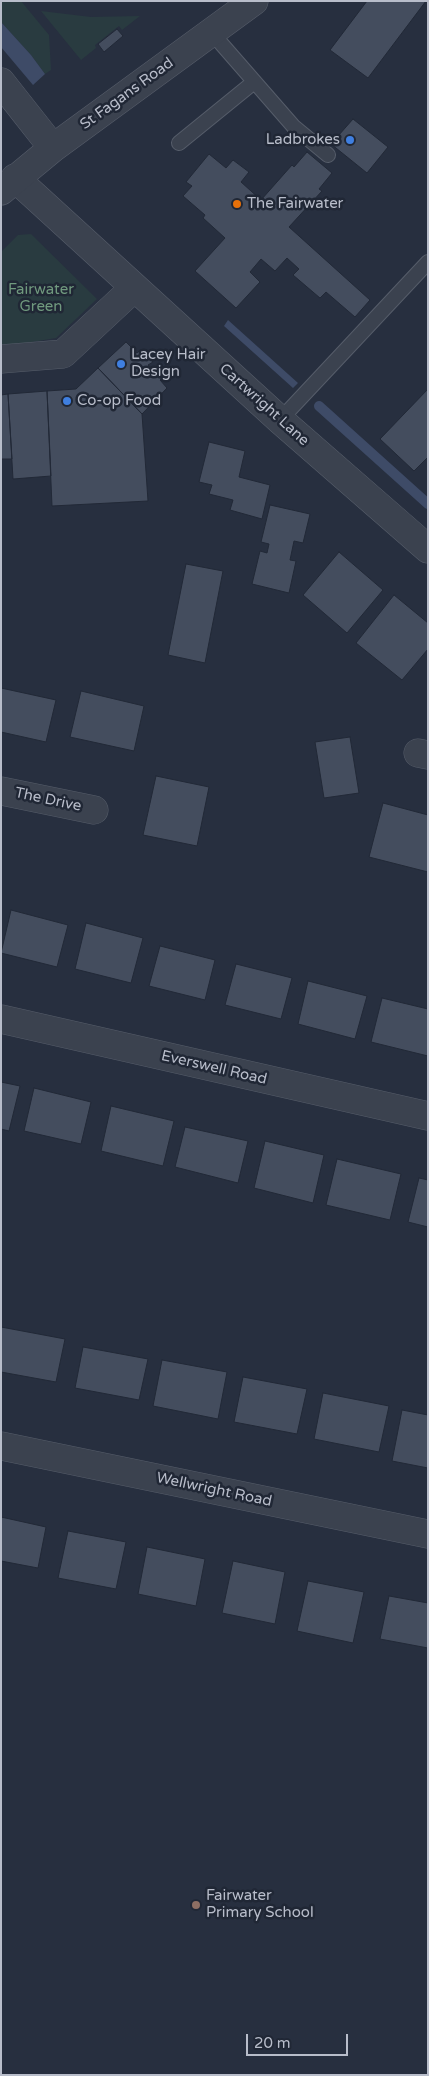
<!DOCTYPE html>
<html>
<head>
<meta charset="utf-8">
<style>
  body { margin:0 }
  #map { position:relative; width:429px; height:2076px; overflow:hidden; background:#272f3f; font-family:"Varela Round",sans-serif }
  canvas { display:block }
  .frame { position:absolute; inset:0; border:2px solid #b8bdca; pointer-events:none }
  .scale { position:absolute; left:246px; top:2034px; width:102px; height:22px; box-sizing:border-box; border:2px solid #b8bdca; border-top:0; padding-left:6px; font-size:15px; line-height:18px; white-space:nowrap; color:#b8bdca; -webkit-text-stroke:4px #202735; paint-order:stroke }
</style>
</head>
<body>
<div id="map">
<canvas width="429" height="2076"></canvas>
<div class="frame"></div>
<div class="scale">20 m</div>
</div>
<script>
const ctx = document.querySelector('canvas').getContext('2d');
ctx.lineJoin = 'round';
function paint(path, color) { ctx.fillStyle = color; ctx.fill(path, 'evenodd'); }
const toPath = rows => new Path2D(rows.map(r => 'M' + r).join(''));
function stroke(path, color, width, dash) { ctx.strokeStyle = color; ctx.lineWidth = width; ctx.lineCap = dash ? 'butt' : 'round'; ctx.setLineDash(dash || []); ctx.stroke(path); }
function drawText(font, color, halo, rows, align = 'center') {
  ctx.font = font + ' "Varela Round",sans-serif'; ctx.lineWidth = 5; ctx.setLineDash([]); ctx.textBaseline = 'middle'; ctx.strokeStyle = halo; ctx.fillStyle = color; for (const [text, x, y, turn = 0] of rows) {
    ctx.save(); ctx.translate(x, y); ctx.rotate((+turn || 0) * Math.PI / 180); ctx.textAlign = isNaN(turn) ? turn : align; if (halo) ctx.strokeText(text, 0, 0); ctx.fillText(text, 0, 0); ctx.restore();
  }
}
const green = toPath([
  [1,1,21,1,49,35,51,70,45,74,31,55,1,22],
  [41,11,91,17,140,16,122,30,119,26,95,45,96,48,81,60],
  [31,234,97,299,56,338,8,346,1,344,1,252,18,235]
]);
const water = toPath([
  [1,22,31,55,45,74,33,85,1,47],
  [228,320,298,383,293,388,224,326]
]);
const stream = toPath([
  [319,406,428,504]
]);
const building = toPath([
  [367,1,426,1,368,78,330,50,367,1],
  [117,29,123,36,104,52,98,44,117,29],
  [353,119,388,147,367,173,331,144,353,119],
  [307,152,332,173,319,189,322,191,289,227,370,300,355,317,326,292,320,298,293,275,299,269,287,258,275,271,261,259,250,272,260,282,236,308,195,271,225,238,203,218,205,215,183,196,192,186,186,182,209,154,226,168,233,160,249,172,241,182,261,200,292,165,294,167,307,152],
  [126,342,137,353,140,350,153,362,148,365,162,378,160,380,167,388,142,414,98,368,126,342],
  [98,368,142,414,148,501,52,506,47,391,76,389,98,368],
  [428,389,428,457,414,471,380,439,428,389],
  [47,391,51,476,13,479,8,394,47,391],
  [8,394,12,459,1,459,1,395,8,394],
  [209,442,245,451,239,477,270,485,262,519,230,510,233,500,209,494,212,485,199,482,209,442],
  [270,505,310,514,303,543,294,541,290,560,296,561,289,593,252,584,260,551,267,553,269,544,261,542,270,505],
  [339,552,383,590,347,633,303,595,339,552],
  [186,564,223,571,205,663,168,655,186,564],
  [394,595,428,623,428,649,402,680,356,643,394,595],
  [1,688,56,700,46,742,1,732,1,688],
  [81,691,144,706,134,751,70,737,81,691],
  [350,737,359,793,324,798,315,742,350,737],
  [156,776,209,787,197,846,143,835,156,776],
  [383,803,428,815,428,872,369,857,383,803],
  [11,910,68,925,57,967,1,953,11,910],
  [86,923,143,938,131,983,75,969,86,923],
  [160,946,215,960,205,1000,149,986,160,946],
  [236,964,292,978,281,1019,225,1005,236,964],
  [308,981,367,996,355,1039,298,1024,308,981],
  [382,998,428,1009,428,1056,371,1042,382,998],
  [1,1082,20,1086,9,1131,1,1129,1,1082],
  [34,1088,91,1102,81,1144,24,1131,34,1088],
  [111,1106,174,1121,163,1166,101,1151,111,1106],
  [185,1127,248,1141,238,1183,175,1167,185,1127],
  [265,1141,324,1155,313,1203,254,1188,265,1141],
  [337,1159,401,1174,390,1220,326,1205,337,1159],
  [419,1178,428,1180,428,1227,408,1222,419,1178],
  [1,1327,65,1339,56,1382,1,1372,1,1327],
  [83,1347,148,1359,139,1400,75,1388,83,1347],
  [162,1360,227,1372,218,1419,153,1406,162,1360],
  [243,1377,307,1389,297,1434,234,1422,243,1377],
  [323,1393,389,1406,379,1452,314,1439,323,1393],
  [402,1410,428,1415,428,1468,392,1461,402,1410],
  [1,1517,46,1527,38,1568,1,1561,1,1517],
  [68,1531,126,1542,116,1589,58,1578,68,1531],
  [147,1547,205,1559,196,1606,138,1594,147,1547],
  [233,1561,285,1572,275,1624,222,1613,233,1561],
  [308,1581,364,1592,353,1643,297,1631,308,1581],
  [389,1596,428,1603,428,1648,380,1639,389,1596]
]);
const service = toPath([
  [212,33,294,127,328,155],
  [179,143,254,82],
  [280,420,428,262]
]);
const minor = toPath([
  [15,178,280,420,428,549],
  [1,359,63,354,134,288],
  [418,753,428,755],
  [1,791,94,810],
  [1,1019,428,1116],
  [1,1446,428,1534]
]);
const tertiary = toPath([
  [1,82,53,148],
  [1,191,53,148,254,1]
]);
const markers = [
  [350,140,5,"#3f7fe0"],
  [237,204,5,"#e8710a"],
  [121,364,5,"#3f7fe0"],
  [67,401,5,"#3f7fe0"],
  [196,1905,5,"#8d6e63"]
];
const streetNames = [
  ["St Fagans Road",127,94,-36],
  ["Cartwright Lane",264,405,42],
  ["The Drive",48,800,12],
  ["Everswell Road",214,1068,13],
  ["Wellwright Road",214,1490,12]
];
const poiNames = [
  ["Ladbrokes",340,140,"right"],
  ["The Fairwater",247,204],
  ["Lacey Hair",131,355],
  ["Design",131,372],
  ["Co-op Food",77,401],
  ["Fairwater",206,1896],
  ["Primary School",206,1913]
];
const parkNames = [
  ["Fairwater",41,290],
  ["Green",41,307]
];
paint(green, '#293b40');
paint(water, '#3e4b67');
stroke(stream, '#3e4b67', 10);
paint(building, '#444d5e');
stroke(building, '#222937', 1);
stroke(service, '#565d6a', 16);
stroke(minor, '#565d6a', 29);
stroke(tertiary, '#565d6a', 29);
stroke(service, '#3b424f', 14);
stroke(minor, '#3b424f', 28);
stroke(tertiary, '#3b424f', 28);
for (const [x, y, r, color] of markers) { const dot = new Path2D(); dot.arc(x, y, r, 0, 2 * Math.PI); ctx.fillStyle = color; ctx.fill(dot); stroke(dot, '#202735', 2); }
drawText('15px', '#b8bdca', '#202735', streetNames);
drawText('15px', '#b8bdca', '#202735', poiNames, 'left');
drawText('15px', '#70997e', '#202735', parkNames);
</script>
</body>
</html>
